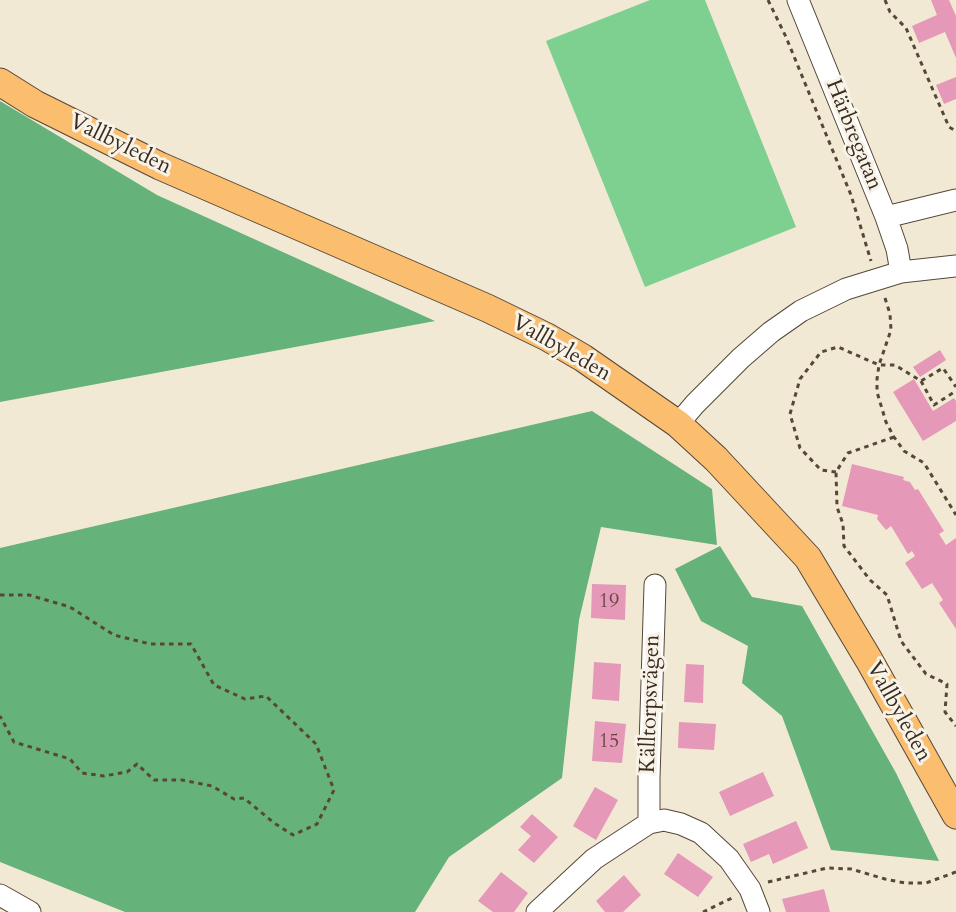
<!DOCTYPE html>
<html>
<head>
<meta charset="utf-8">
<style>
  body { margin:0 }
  canvas { display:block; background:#f2e9d4 }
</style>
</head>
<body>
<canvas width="956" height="912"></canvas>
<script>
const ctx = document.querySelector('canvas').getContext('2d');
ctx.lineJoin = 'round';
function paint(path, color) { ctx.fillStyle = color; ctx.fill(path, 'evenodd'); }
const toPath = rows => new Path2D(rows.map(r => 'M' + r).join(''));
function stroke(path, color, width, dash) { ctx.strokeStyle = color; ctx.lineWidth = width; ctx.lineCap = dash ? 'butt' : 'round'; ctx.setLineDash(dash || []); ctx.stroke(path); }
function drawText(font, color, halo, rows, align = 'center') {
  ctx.font = font + ' Cardo,serif'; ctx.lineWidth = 6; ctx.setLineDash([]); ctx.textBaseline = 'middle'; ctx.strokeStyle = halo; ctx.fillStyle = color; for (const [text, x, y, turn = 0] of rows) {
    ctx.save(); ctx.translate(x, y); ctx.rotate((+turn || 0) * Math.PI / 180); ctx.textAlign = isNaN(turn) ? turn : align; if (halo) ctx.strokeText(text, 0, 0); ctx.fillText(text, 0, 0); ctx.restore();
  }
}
const green = toPath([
  [650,0,705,0,796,227,645,287,546,41]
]);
const forest = toPath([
  [0,101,157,195,435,321,0,402],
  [592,411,712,489,717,545,601,527,579,620,562,778,449,857,415,912,125,912,0,862,0,548],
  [720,546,752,597,802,606,896,773,939,861,831,850,782,716,742,683,748,646,701,621,675,569]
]);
const building = toPath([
  [931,0,949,0,956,16,956,58,945,32,919,43,912,26,937,15],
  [956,77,956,99,944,104,936,85],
  [940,350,946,360,920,377,913,367],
  [914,379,933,411,954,398,956,401,956,421,923,441,893,392],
  [852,464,904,477,903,480,910,482,915,490,918,489,944,531,939,534,946,545,956,538,956,629,939,603,943,600,932,583,922,589,905,563,915,556,912,551,908,554,891,526,886,530,877,519,878,515,842,506],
  [592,584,626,585,625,620,591,618],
  [594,662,621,664,619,701,592,699],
  [686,664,704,665,703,703,684,702],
  [595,721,626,724,622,763,592,761],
  [679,722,716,724,714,750,678,748],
  [763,772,774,796,730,816,719,792],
  [595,787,618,800,596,840,573,826],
  [532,814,558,837,534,863,518,850,531,836,520,827],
  [796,821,808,848,773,864,769,854,751,862,743,844],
  [678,853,713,877,698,897,664,874],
  [501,872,528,893,514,912,493,912,478,901],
  [624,875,641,895,623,912,605,912,596,901],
  [824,889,830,912,786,912,782,899]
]);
const path = toPath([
  [768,0,786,37,851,195,871,261],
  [885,0,890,12,906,28,949,127,956,131],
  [885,298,890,314,891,330,879,365,877,379,877,392,886,422,894,437,904,451,924,463,956,515],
  [921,381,934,405,956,391],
  [894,437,848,453,836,472,837,507,843,524,844,546,870,580,887,595,901,641,926,674,947,684,945,712,956,726],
  [836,472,821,470,800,448,790,414,800,379,821,352,838,347,879,365,895,365,921,381,943,368,956,387],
  [0,595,29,595,70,607,114,635,150,644,191,644,214,685,245,699,266,696,316,744,334,790,317,824,293,835,274,823,244,798,234,799,212,786,182,780,154,780,137,764,127,772,104,776,82,773,70,759,14,742,0,716],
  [768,882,827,868,851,869,885,879,905,883,926,883,956,872],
  [703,912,732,898]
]);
const minor = toPath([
  [798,0,886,217,897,249,901,272],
  [886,217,956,200],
  [678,424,695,404,741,358,771,332,801,311,846,289,901,272,956,266],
  [649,823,649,778,655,585],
  [0,895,30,912],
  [537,912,594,859,649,823,664,820,681,824,701,833,729,859,750,889,759,912]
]);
const major = toPath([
  [0,82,35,104,160,166,487,308,547,337,583,358,678,424,716,459,808,558,869,660,956,815]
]);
const numberNames = [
  ["19",609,602],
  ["15",609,742]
];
const streetNames = [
  ["Härbregatan",853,135,68],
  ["Vallbyleden",120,145,26],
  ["Vallbyleden",561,349,30],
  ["Källtorpsvägen",651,704,-88],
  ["Vallbyleden",898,712,61]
];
paint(green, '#7ed091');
paint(forest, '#66b27b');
paint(building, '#e598b7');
stroke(minor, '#564739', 23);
stroke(major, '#564739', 29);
stroke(path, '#564739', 3, [4.5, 4.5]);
stroke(minor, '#fff', 21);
stroke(major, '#fabe6e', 27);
drawText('20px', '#664644', null, numberNames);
drawText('22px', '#3b2a1e', '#f7f3e8', streetNames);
</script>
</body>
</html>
